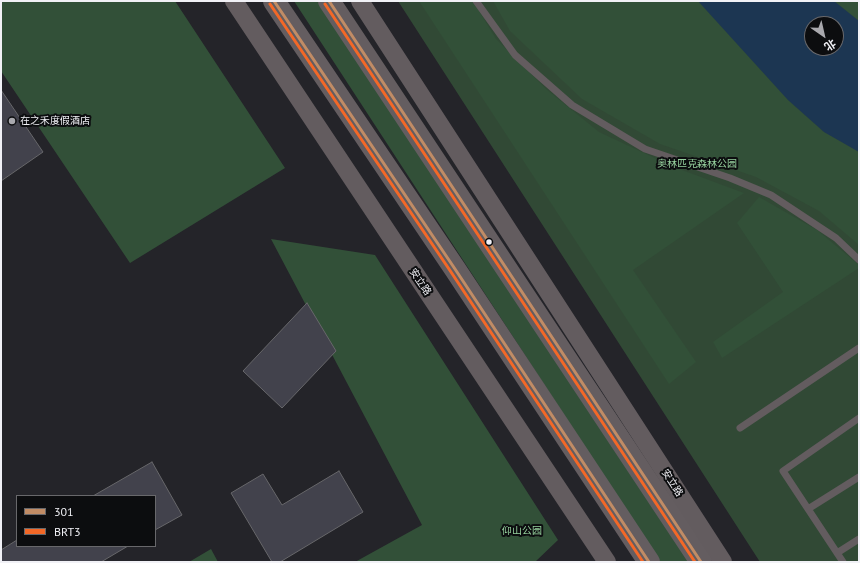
<!DOCTYPE html>
<html>
<head>
<meta charset="utf-8">
<style>
  body { margin:0 }
  #map { position:relative; width:860px; height:563px; overflow:hidden; background:#242429; font-family:"PT Sans","Noto Sans SC",sans-serif }
  canvas { display:block }
  .frame { position:absolute; inset:0; border:2px solid #f1f1f6; pointer-events:none }
  .legend { position:absolute; left:16px; top:495px; width:140px; height:52px; box-sizing:border-box; background:#0c0d0f; border:1px solid #68686b; margin:0; padding:5px 7px; list-style:none; font-size:12px; color:#f1f1f6 }
  .legend li { display:flex; align-items:center; gap:8px; height:20px }
  .legend b { width:20px; border:1px solid #68686b }
  .north { position:absolute; left:804px; top:16px; width:40px; height:40px; box-sizing:border-box; background:#0c0d0f; border:1px solid #68686b; border-radius:50%; rotate:146deg; font-size:11px; font-weight:700; line-height:16px; text-align:center; color:#f1f1f6 }
  .north::after { content:''; display:block; margin:auto; width:14px; height:18px; background:#a9a9ae; clip-path:polygon(50% 0,100% 100%,50% 72%,0 100%) }
</style>
</head>
<body>
<div id="map">
<canvas width="860" height="563"></canvas>
<div class="frame"></div>
<ul class="legend">
<li><b style="height:5px;background:#c18c65"></b>301</li>
<li><b style="height:5px;background:#f36827"></b>BRT3</li>
</ul>
<div class="north">北</div>
</div>
<script>
const ctx = document.querySelector('canvas').getContext('2d');
ctx.lineJoin = 'round';
function paint(path, color) { ctx.fillStyle = color; ctx.fill(path, 'evenodd'); }
const toPath = rows => new Path2D(rows.map(r => 'M' + r).join(''));
function stroke(path, color, width, dash) { ctx.strokeStyle = color; ctx.lineWidth = width; ctx.lineCap = dash ? 'butt' : 'round'; ctx.setLineDash(dash || []); ctx.stroke(path); }
function drawText(font, color, halo, rows, align = 'center') {
  ctx.font = font + ' "PT Sans","Noto Sans SC",sans-serif'; ctx.lineWidth = 4; ctx.setLineDash([]); ctx.textBaseline = 'middle'; ctx.strokeStyle = halo; ctx.fillStyle = color; for (const [text, x, y, turn = 0] of rows) {
    ctx.save(); ctx.translate(x, y); ctx.rotate((+turn || 0) * Math.PI / 180); ctx.textAlign = isNaN(turn) ? turn : align; if (halo) ctx.strokeText(text, 0, 0); ctx.fillText(text, 0, 0); ctx.restore();
  }
}
const green = toPath([
  [398,1,859,1,859,562,760,562],
  [812,24,836,24,836,48,812,48]
]);
const forest = toPath([
  [1,1,175,1,285,168,130,263,1,71],
  [294,1,323,1,690,562,660,562],
  [419,1,473,1,496,39,546,89,599,132,674,167,744,193,633,270,696,362,669,384],
  [493,1,698,1,788,100,824,132,859,152,859,245,819,211,756,177,660,144,582,99,510,31],
  [834,1,859,1,859,21],
  [759,197,817,230,859,265,859,268,722,358,713,342,783,292,737,223],
  [271,239,375,255,558,540,535,562,355,562,422,525],
  [211,549,218,562,189,562]
]);
const water = toPath([
  [698,1,834,1,859,21,859,152,824,132,788,100],
  [812,24,836,24,836,48,812,48]
]);
const building = toPath([
  [1,90,43,152,1,181,1,90],
  [307,303,336,351,282,408,243,371,307,303],
  [152,462,182,515,155,530,155,496,93,496,152,462],
  [339,471,363,512,280,562,272,562,231,493,263,474,282,505,339,471],
  [17,540,17,546,128,546,101,562,1,562,1,550,17,540]
]);
const service = toPath([
  [476,1,515,55,572,105,645,149,730,178,771,195,836,238,859,260],
  [740,428,859,348],
  [808,509,859,477],
  [837,553,859,539],
  [843,562,783,471,859,418]
]);
const tertiary = toPath([
  [234,1,607,562],
  [360,1,723,562]
]);
const primary = toPath([
  [274,1,455,269,649,562],
  [329,1,701,562]
]);
const bus1 = toPath([
  [274,1,455,269,649,562],
  [329,1,701,562]
]);
const bus2 = toPath([
  [270,4,451,272,643,562],
  [325,4,695,562]
]);
const markers = [
  [12,121,4,"#a9a9ae"],
  [489,242,3.5,"#f1f1f6"]
];
const poiNames = [
  ["在之禾度假酒店",20,121]
];
const parkNames = [
  ["奥林匹克森林公园",697,164],
  ["仰山公园",522,531]
];
const streetNames = [
  ["安立路",420,282,56],
  ["安立路",672,483,57]
];
paint(green, '#314935');
paint(forest, '#325038');
paint(water, '#1c3652');
paint(building, '#42424c');
stroke(building, '#67676a', 1);
stroke(service, '#635c5f', 7);
stroke(tertiary, '#635c5f', 18);
stroke(primary, '#645d60', 22);
stroke(bus1, '#c18c65', 3);
stroke(bus2, '#f36827', 3);
for (const [x, y, r, color] of markers) { const dot = new Path2D(); dot.arc(x, y, r, 0, 2 * Math.PI); ctx.fillStyle = color; ctx.fill(dot); stroke(dot, '#0c0d0f', 1.5); }
drawText('10px', '#f1f1f6', '#0c0d0f', poiNames, 'left');
drawText('10px', '#96d19e', '#0c0d0f', parkNames);
drawText('10px', '#f1f1f6', '#0c0d0f', streetNames);
</script>
</body>
</html>
